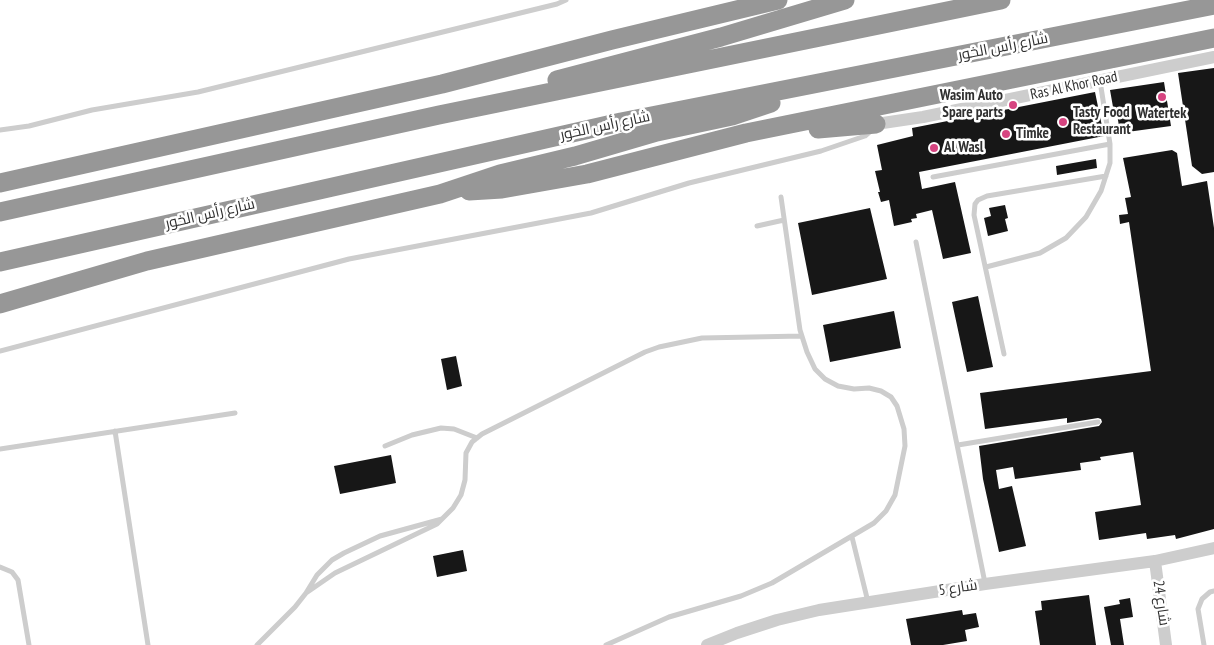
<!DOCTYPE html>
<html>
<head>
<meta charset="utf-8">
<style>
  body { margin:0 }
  canvas { display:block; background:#fff }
</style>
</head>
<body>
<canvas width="1214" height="645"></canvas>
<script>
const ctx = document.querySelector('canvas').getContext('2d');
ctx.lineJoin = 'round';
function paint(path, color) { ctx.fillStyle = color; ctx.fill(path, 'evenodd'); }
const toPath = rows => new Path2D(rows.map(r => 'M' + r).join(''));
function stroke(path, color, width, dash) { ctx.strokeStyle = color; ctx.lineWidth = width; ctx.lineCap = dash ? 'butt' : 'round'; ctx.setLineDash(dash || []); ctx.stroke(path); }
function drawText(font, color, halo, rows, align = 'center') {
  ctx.font = font + ' "PT Sans Narrow",Cairo,sans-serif'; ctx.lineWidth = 5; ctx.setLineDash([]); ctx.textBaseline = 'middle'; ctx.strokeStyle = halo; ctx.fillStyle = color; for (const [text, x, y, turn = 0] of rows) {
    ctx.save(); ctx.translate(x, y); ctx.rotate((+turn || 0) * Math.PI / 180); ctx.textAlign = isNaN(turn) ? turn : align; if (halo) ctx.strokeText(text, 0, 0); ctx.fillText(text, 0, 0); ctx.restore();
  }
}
const building = toPath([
  [1214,68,1214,172,1202,174,1192,166,1178,73],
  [1164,82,1171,126,1120,133,1116,107,1113,107,1110,90],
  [1095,92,1104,136,919,172,922,189,955,182,971,253,943,259,932,210,916,214,917,218,911,219,912,222,894,226,889,200,881,202,878,192,880,192,875,171,882,170,877,145,913,136,912,128],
  [1172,150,1177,153,1182,186,1207,181,1214,228,1214,529,1176,539,1175,535,1147,539,1146,533,1099,540,1095,512,1141,505,1133,452,1100,457,1101,460,1080,463,1081,470,1015,479,1013,467,996,470,999,489,1012,486,1026,546,999,552,983,479,979,446,1099,426,1102,422,1101,419,1098,418,1067,423,1067,418,985,429,980,393,1151,371,1129,222,1120,224,1119,215,1128,214,1125,198,1131,197,1123,158],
  [1096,159,1097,168,1057,175,1056,166],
  [1005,205,1008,218,1005,219,1008,231,988,236,984,218,991,216,989,208],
  [870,208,887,279,812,295,798,223],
  [978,296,993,367,967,372,952,302],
  [894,311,901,348,830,362,823,325],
  [456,356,462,386,447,390,441,359],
  [391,455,396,483,340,494,334,466],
  [463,550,467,571,437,577,433,556],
  [1089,595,1096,645,1040,645,1035,611,1042,610,1041,601],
  [1130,598,1133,617,1120,619,1124,645,1111,645,1104,607,1120,604,1119,600],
  [962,610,963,615,976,613,979,627,965,630,967,641,943,645,911,645,906,619]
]);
const service = toPath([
  [0,130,29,126,92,110,198,92,557,4,566,0],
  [933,177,1110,144],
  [757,226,784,220],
  [916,242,985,583],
  [986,267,1040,253,1066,238,1086,217,1101,191,1110,163,1110,144,1100,81],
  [0,351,349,259,591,213,689,183,821,151,865,136,873,129],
  [1004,354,974,215,975,204,978,200,987,196,1106,176],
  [115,431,148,645],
  [958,445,1098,422],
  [385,446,412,435,441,428,454,429,477,438],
  [0,449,235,413],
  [852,537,868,602],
  [0,567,12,572,18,580,29,645],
  [306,593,335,573,437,524,453,508,461,495,465,480,466,453,472,442,482,434,645,352,659,347,702,338,802,336],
  [257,645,295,607,306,593,317,575,332,560,344,553,380,536,442,519],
  [606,645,669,617,741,596,772,583,874,523,886,511,895,495,905,446,904,429,897,406,891,397,881,391,869,388,854,389,838,386,825,379,815,369,807,352,800,330,781,197],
  [1204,645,1198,609,1202,599,1210,592,1214,591]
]);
const tertiary = toPath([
  [876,124,923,117,1214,57],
  [1155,561,1166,645],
  [707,645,737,633,777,620,819,610,985,584,1155,561,1214,548]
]);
const motorway = toPath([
  [557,80,721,37,845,0],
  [818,129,876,124],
  [0,183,442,84,612,40,778,0],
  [469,191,502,189,587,174,746,133,1214,38],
  [0,212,439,115,1001,0],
  [0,262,621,122,1214,5],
  [0,304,147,261,440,194,500,174,575,156,657,132,732,116,771,103]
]);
const markers = [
  [1162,97,5,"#d64480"],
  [1013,105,5,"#d64480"],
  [1063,122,5,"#d64480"],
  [1006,134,5,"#d64480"],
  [934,148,5,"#d64480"]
];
const streetNames = [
  ["شارع رأس الخور",1003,47,-11],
  ["Ras Al Khor Road",1074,86,-12],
  ["شارع رأس الخور",605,126,-12],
  ["شارع رأس الخور",210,214,-13],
  ["شارع 5",958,588,-9],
  ["شارع 24",1161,603,82]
];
const poiNames = [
  ["Wasim Auto",1003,96,"right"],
  ["Spare parts",1003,113,"right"],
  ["Tasty Food",1073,113],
  ["Restaurant",1073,130],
  ["Watertek",1162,114,"center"],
  ["Timke",1016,134],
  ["Al Wasl",944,148]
];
paint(building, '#171717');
stroke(service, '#cdcdcd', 5);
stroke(tertiary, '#cdcdcd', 12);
stroke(motorway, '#979797', 19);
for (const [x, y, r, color] of markers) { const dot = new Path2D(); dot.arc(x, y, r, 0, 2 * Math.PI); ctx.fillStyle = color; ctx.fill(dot); stroke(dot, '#fff', 2); }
drawText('15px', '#303030', '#fff', streetNames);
drawText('bold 15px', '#303030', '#fff', poiNames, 'left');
</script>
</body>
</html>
